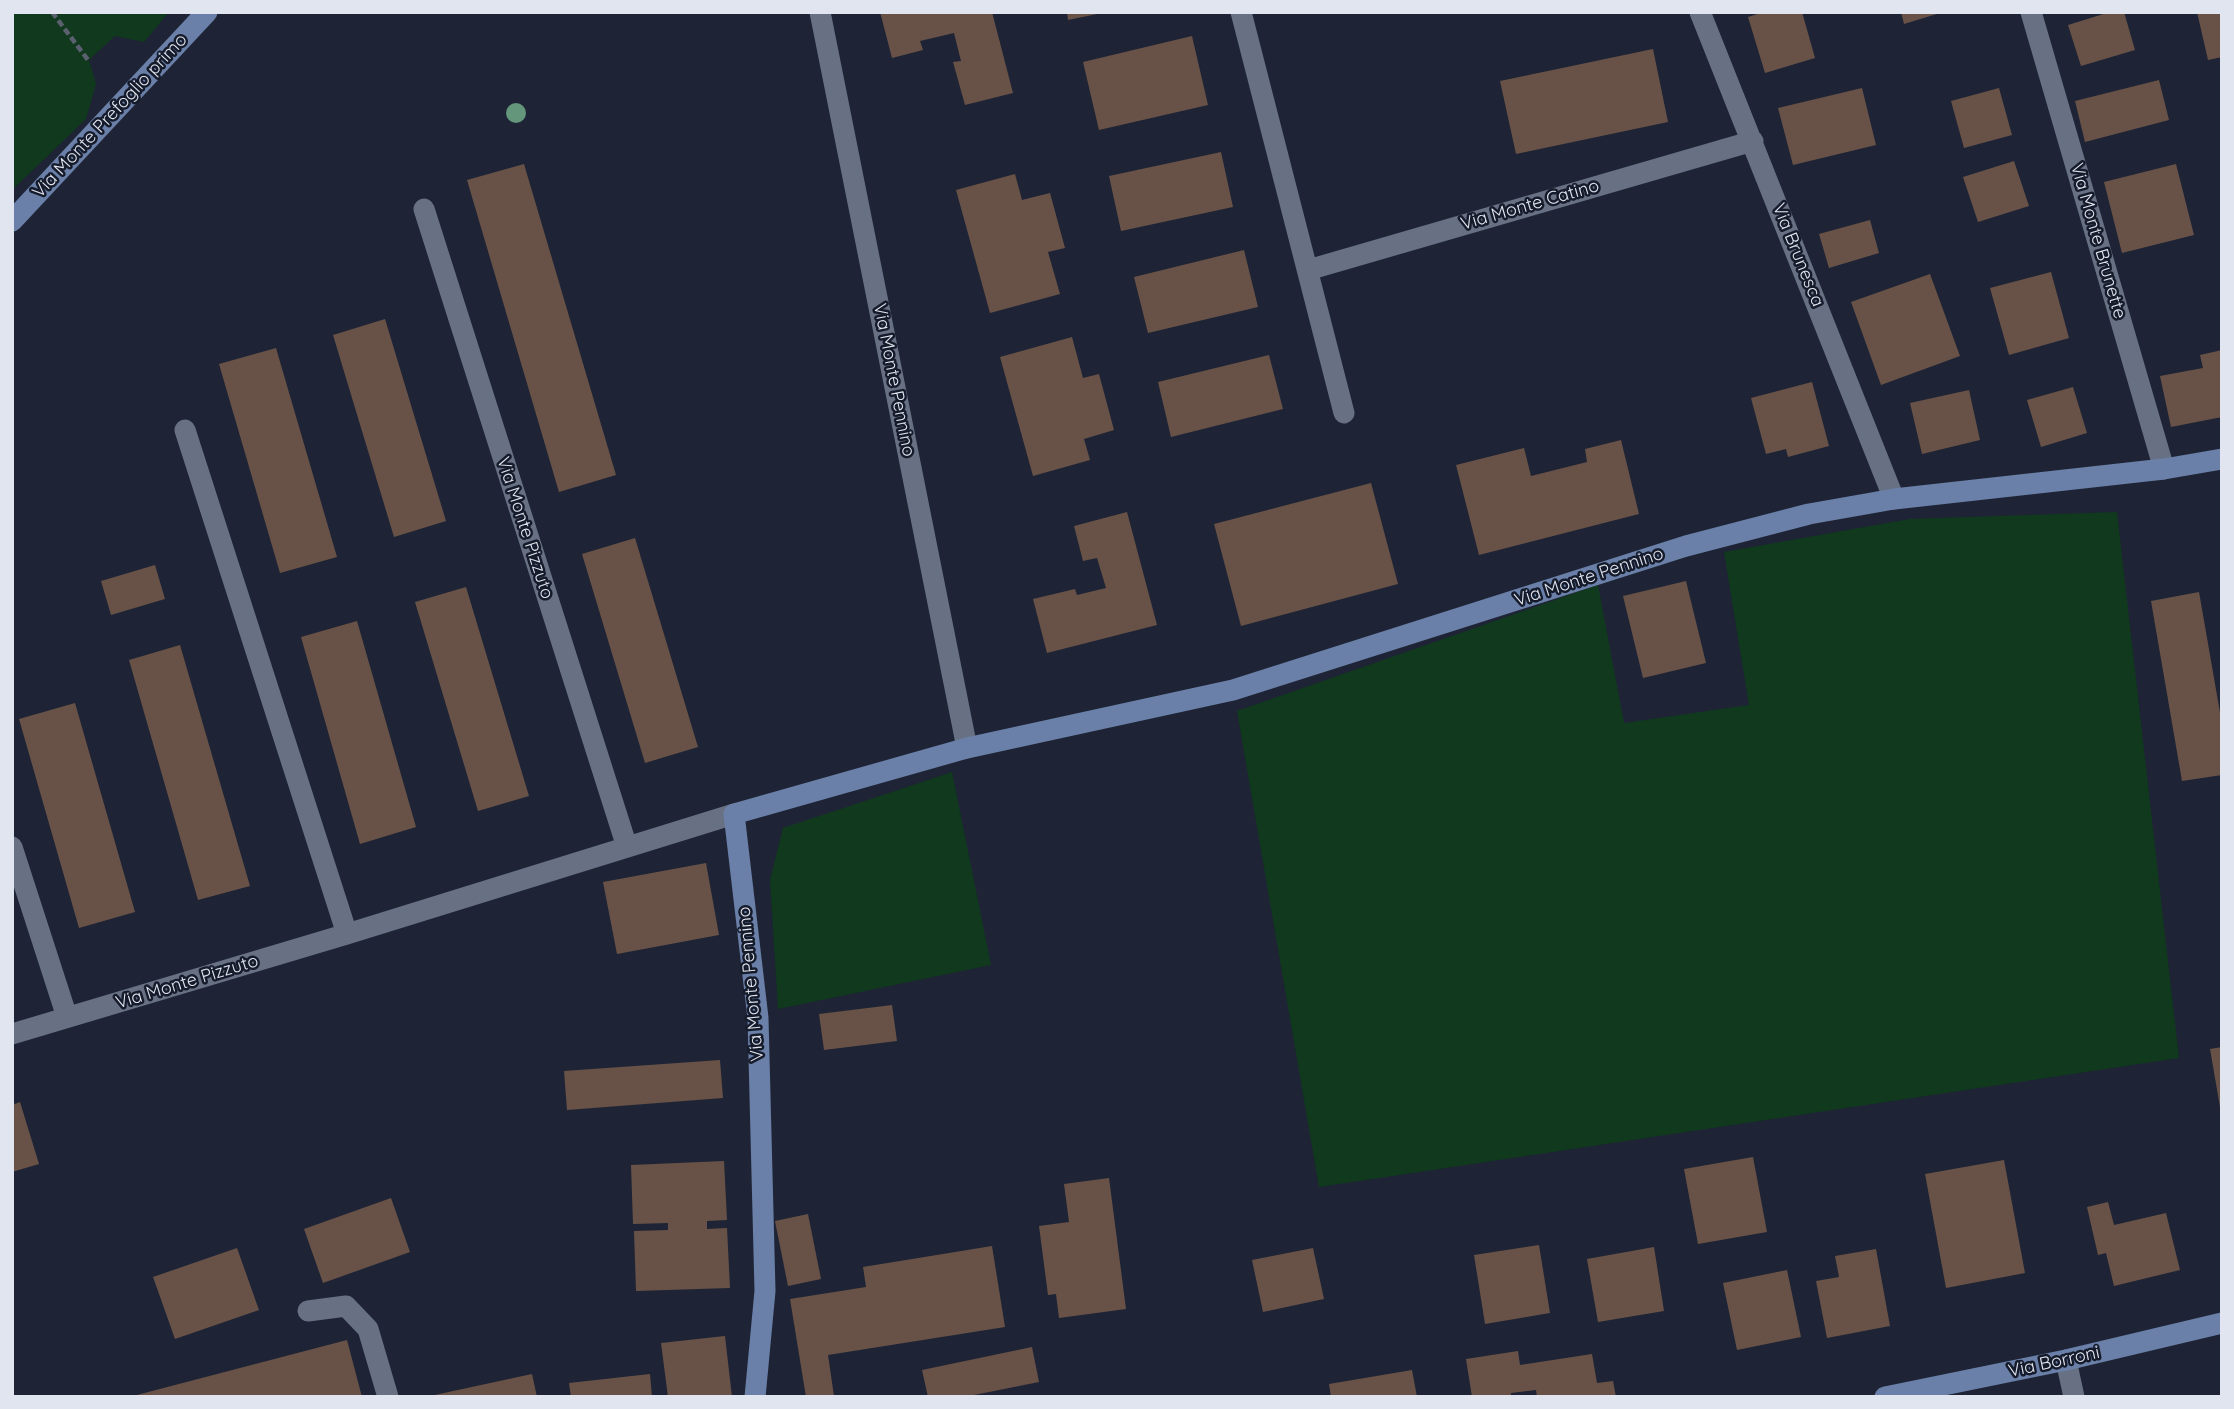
<!DOCTYPE html>
<html>
<head>
<meta charset="utf-8">
<style>
  body { margin:0 }
  #map { position:relative; width:2234px; height:1409px; overflow:hidden; background:#1e2435; font-family:Quicksand,sans-serif }
  canvas { display:block }
  .frame { position:absolute; inset:0; border:14px solid #e0e5f0; pointer-events:none }
</style>
</head>
<body>
<div id="map">
<canvas width="2234" height="1409"></canvas>
<div class="frame"></div>
</div>
<script>
const ctx = document.querySelector('canvas').getContext('2d');
ctx.lineJoin = 'round';
function paint(path, color) { ctx.fillStyle = color; ctx.fill(path, 'evenodd'); }
const toPath = rows => new Path2D(rows.map(r => 'M' + r).join(''));
function stroke(path, color, width, dash) { ctx.strokeStyle = color; ctx.lineWidth = width; ctx.lineCap = dash ? 'butt' : 'round'; ctx.setLineDash(dash || []); ctx.stroke(path); }
function drawText(font, color, halo, rows, align = 'center') {
  ctx.font = font + ' Quicksand,sans-serif'; ctx.lineWidth = 5; ctx.setLineDash([]); ctx.textBaseline = 'middle'; ctx.strokeStyle = halo; ctx.fillStyle = color; for (const [text, x, y, turn = 0] of rows) {
    ctx.save(); ctx.translate(x, y); ctx.rotate((+turn || 0) * Math.PI / 180); ctx.textAlign = isNaN(turn) ? turn : align; if (halo) ctx.strokeText(text, 0, 0); ctx.fillText(text, 0, 0); ctx.restore();
  }
}
const green = toPath([
  [12,12,169,12,144,42,115,36,89,60,96,84,86,119,12,190],
  [2117,512,2179,1058,1319,1187,1237,711,1598,585,1624,723,1749,705,1724,552,1910,519],
  [952,772,991,965,778,1009,770,880,783,828]
]);
const building = toPath([
  [880,12,992,12,1013,93,965,105,953,62,961,61,954,33,920,41,923,50,892,58],
  [1067,12,1101,12,1102,13,1068,20],
  [1764,12,1802,12,1815,58,1765,73,1748,17],
  [1901,12,1940,12,1940,13,1904,24],
  [2110,12,2124,12,2135,50,2081,66,2068,25],
  [2197,12,2222,12,2222,57,2208,60],
  [1192,36,1208,105,1099,130,1083,62],
  [1653,49,1668,122,1516,154,1500,81],
  [2159,80,2169,120,2085,142,2075,101],
  [1862,88,1876,145,1793,165,1778,108],
  [1999,88,2012,135,1964,148,1951,101],
  [1221,152,1233,207,1121,231,1109,176],
  [2014,161,2029,206,1978,222,1963,177],
  [524,164,616,475,559,492,467,180],
  [2176,164,2194,235,2122,253,2104,182],
  [1015,174,1022,200,1050,193,1065,248,1048,252,1060,294,990,313,956,190],
  [1870,220,1879,253,1829,268,1819,234],
  [1244,250,1258,307,1148,333,1134,277],
  [2051,272,2069,338,2009,355,1990,288],
  [1930,274,1960,356,1881,385,1851,302],
  [385,319,446,521,394,537,333,335],
  [1072,337,1083,378,1099,374,1114,430,1084,439,1090,460,1033,476,1000,357],
  [276,348,337,557,280,573,219,364],
  [2222,350,2222,417,2171,427,2160,376,2203,368,2200,355],
  [1269,355,1283,409,1171,437,1158,382],
  [1812,382,1829,446,1788,457,1786,449,1766,454,1751,398],
  [2073,387,2087,433,2041,447,2027,400],
  [1969,390,1980,440,1922,454,1910,403],
  [1621,440,1639,514,1479,555,1456,465,1524,448,1531,476,1587,462,1585,449],
  [1371,483,1398,584,1241,626,1214,524],
  [1127,512,1157,625,1047,653,1033,599,1075,589,1077,595,1106,588,1097,558,1083,561,1074,526],
  [635,538,698,747,645,763,582,554],
  [155,565,165,599,111,615,101,581],
  [1686,581,1706,663,1643,678,1623,596],
  [466,587,529,796,478,811,415,602],
  [2199,592,2222,724,2222,775,2182,781,2151,601],
  [357,621,416,827,360,844,301,637],
  [180,645,250,886,198,900,129,660],
  [75,703,135,912,79,928,19,719],
  [706,863,719,935,617,954,603,882],
  [892,1005,897,1041,824,1050,819,1014],
  [2222,1047,2222,1107,2220,1107,2210,1049],
  [720,1060,723,1098,567,1110,564,1071],
  [20,1102,39,1164,12,1172,12,1105],
  [1753,1157,1767,1232,1698,1244,1684,1169],
  [2004,1160,2025,1273,1946,1288,1925,1174],
  [724,1161,727,1220,707,1221,707,1229,727,1228,730,1288,636,1291,634,1231,668,1230,668,1223,633,1224,631,1165],
  [1109,1178,1126,1309,1059,1318,1056,1294,1048,1295,1039,1226,1069,1222,1064,1184],
  [391,1198,410,1252,323,1283,304,1229],
  [2108,1202,2114,1225,2166,1213,2180,1270,2114,1286,2106,1253,2098,1255,2087,1207],
  [808,1214,821,1279,788,1286,775,1221],
  [1539,1245,1550,1313,1485,1324,1474,1255],
  [992,1246,1005,1327,828,1355,834,1396,806,1397,790,1299,866,1287,863,1267],
  [1654,1247,1664,1311,1598,1322,1587,1259],
  [237,1248,259,1310,175,1339,153,1277],
  [1313,1248,1324,1299,1263,1312,1252,1260],
  [1876,1249,1890,1326,1827,1338,1816,1281,1839,1277,1835,1256],
  [1787,1270,1801,1337,1737,1350,1723,1283],
  [725,1336,732,1397,668,1397,661,1343],
  [347,1340,362,1397,133,1397,133,1396],
  [1032,1347,1039,1382,964,1397,928,1397,922,1370],
  [1518,1351,1520,1365,1592,1354,1597,1383,1613,1381,1616,1397,1537,1397,1536,1390,1511,1393,1511,1397,1472,1397,1466,1359],
  [1412,1370,1417,1397,1331,1397,1329,1384],
  [532,1374,537,1397,431,1397,430,1396],
  [650,1374,652,1397,571,1397,569,1383]
]);
const path = toPath([
  [52,12,88,60]
]);
const street = toPath([
  [820,12,967,748],
  [1241,12,1344,413],
  [1700,12,1894,499],
  [2031,12,2164,469],
  [424,209,627,847],
  [1308,270,1753,141],
  [185,430,347,934],
  [12,847,67,1017],
  [12,1034,347,934,734,814],
  [308,1311,346,1306,368,1329,388,1397],
  [2066,1360,2074,1397]
]);
const secondary = toPath([
  [12,221,207,12],
  [755,1397,765,1291,758,1018,734,814,967,748,1233,690,1686,546,1809,514,1894,499,2164,469,2222,459],
  [1885,1397,2066,1360,2222,1323]
]);
const trees = [
  [516,113]
];
const streetNames = [
  ["Via Monte Prefoglio primo",110,116,-47],
  ["Via Monte Catino",1530,205,-16],
  ["Via Monte Brunette",2098,241,74],
  ["Via Brunesca",1798,255,68],
  ["Via Monte Pennino",894,380,79],
  ["Via Monte Pizzuto",525,528,72],
  ["Via Monte Pennino",1589,577,-18],
  ["Via Monte Pizzuto",187,982,-17],
  ["Via Monte Pennino",751,984,-95],
  ["Via Borroni",2054,1362,-12]
];
paint(green, '#10391e');
paint(building, '#685247');
stroke(path, '#5b606f', 4.5, [7, 3.5]);
stroke(street, '#687084', 21);
stroke(secondary, '#6a80a8', 21);
ctx.fillStyle = '#63967b';
for (const [x, y] of trees) { ctx.beginPath(); ctx.arc(x, y, 10, 0, 2 * Math.PI); ctx.fill(); }
drawText('18px', '#e0e5f0', '#151b2b', streetNames);
</script>
</body>
</html>
